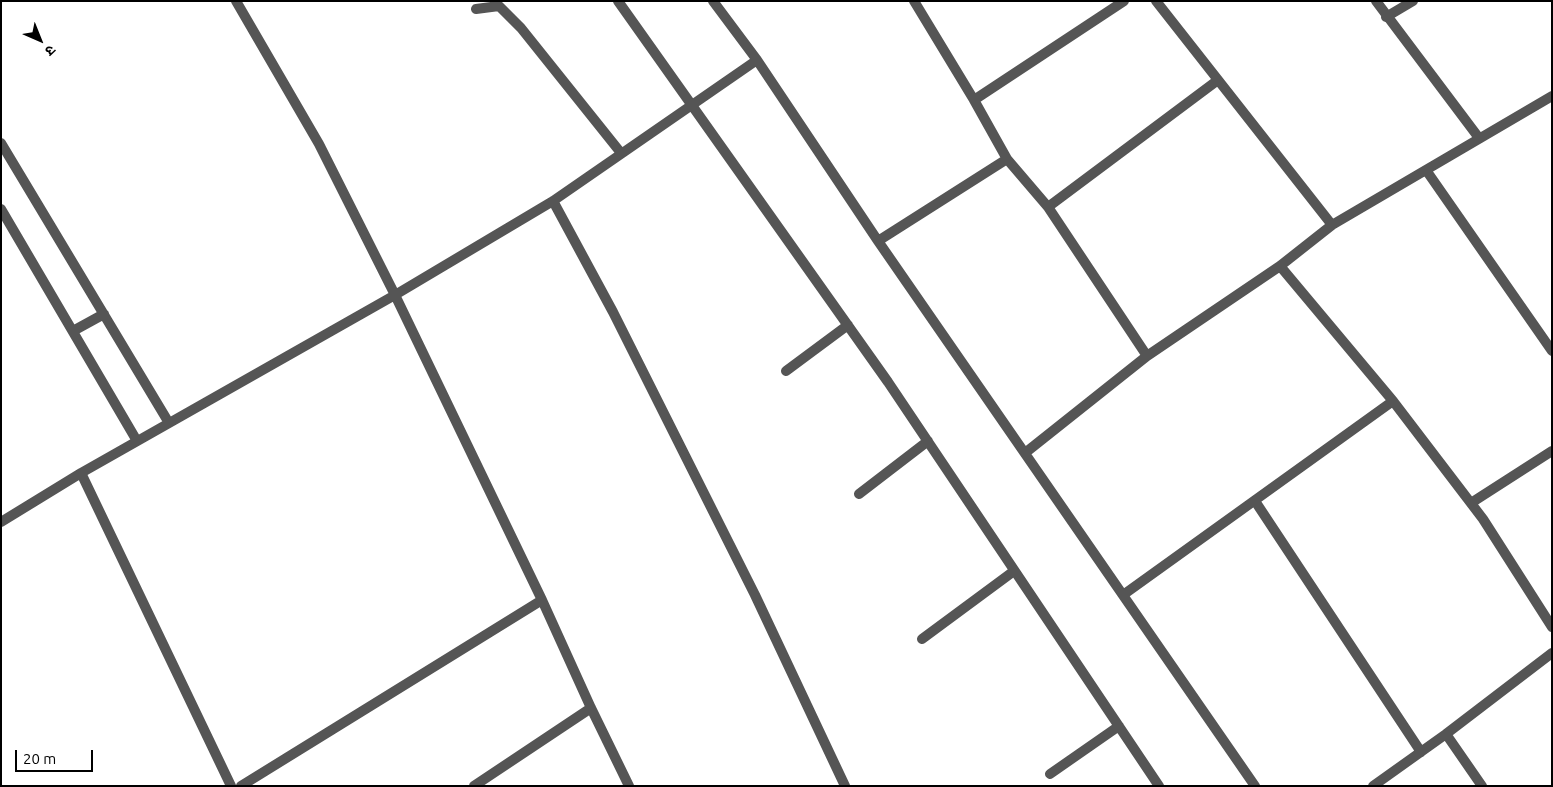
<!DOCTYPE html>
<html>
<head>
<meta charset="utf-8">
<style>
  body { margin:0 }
  #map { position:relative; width:1553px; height:787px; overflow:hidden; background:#fff; font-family:Ubuntu,"Noto Sans Devanagari",sans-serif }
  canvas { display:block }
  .frame { position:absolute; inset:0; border:2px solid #000; pointer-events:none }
  .north { position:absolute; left:15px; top:15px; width:50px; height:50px; -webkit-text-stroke:4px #fff; paint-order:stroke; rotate:136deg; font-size:14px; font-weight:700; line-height:20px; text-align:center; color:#000 }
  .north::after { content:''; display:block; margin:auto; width:18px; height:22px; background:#000; clip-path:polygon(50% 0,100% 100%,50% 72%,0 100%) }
  .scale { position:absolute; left:15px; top:750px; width:78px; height:22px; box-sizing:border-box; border:2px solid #000; border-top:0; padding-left:6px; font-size:15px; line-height:18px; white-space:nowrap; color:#000; -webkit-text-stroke:4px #fff; paint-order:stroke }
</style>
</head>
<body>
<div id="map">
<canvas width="1553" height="787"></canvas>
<div class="frame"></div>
<div class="north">उ</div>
<div class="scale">20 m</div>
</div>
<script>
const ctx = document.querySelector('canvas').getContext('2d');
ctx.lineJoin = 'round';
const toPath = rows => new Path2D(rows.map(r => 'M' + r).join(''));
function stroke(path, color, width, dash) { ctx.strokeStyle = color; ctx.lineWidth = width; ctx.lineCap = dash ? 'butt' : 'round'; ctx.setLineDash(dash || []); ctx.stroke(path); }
const street = toPath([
  [236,1,319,144,395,295,542,600,591,708,629,786],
  [618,1,888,382,1159,786],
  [713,1,757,60,878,241,1255,786],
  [914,1,974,100],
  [1156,1,1332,225],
  [1376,1,1479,138],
  [476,9,499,6,521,28,621,153],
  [1386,17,1413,1],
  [1,143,169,423],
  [1007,159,974,100,1124,1],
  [1426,170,1552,351],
  [553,201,613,312,755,595,845,786],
  [1048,207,1218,80],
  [1,209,137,441],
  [878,241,1007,159,1048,207,1147,356],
  [1280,266,1393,401,1483,519,1552,627],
  [73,331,104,314],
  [786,371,848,325],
  [1025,453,1147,356,1280,266,1332,225,1552,96],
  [81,473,231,786],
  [859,494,928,441],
  [1255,501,1421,752],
  [1471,503,1552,451],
  [1,522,81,473,395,295,553,201,757,60],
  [1123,595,1393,401],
  [922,639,1014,571],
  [1446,734,1482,786],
  [1050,774,1119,726],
  [241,786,542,600],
  [474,786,591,708],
  [1373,786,1446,734,1552,653]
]);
stroke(street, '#555', 10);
</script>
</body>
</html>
